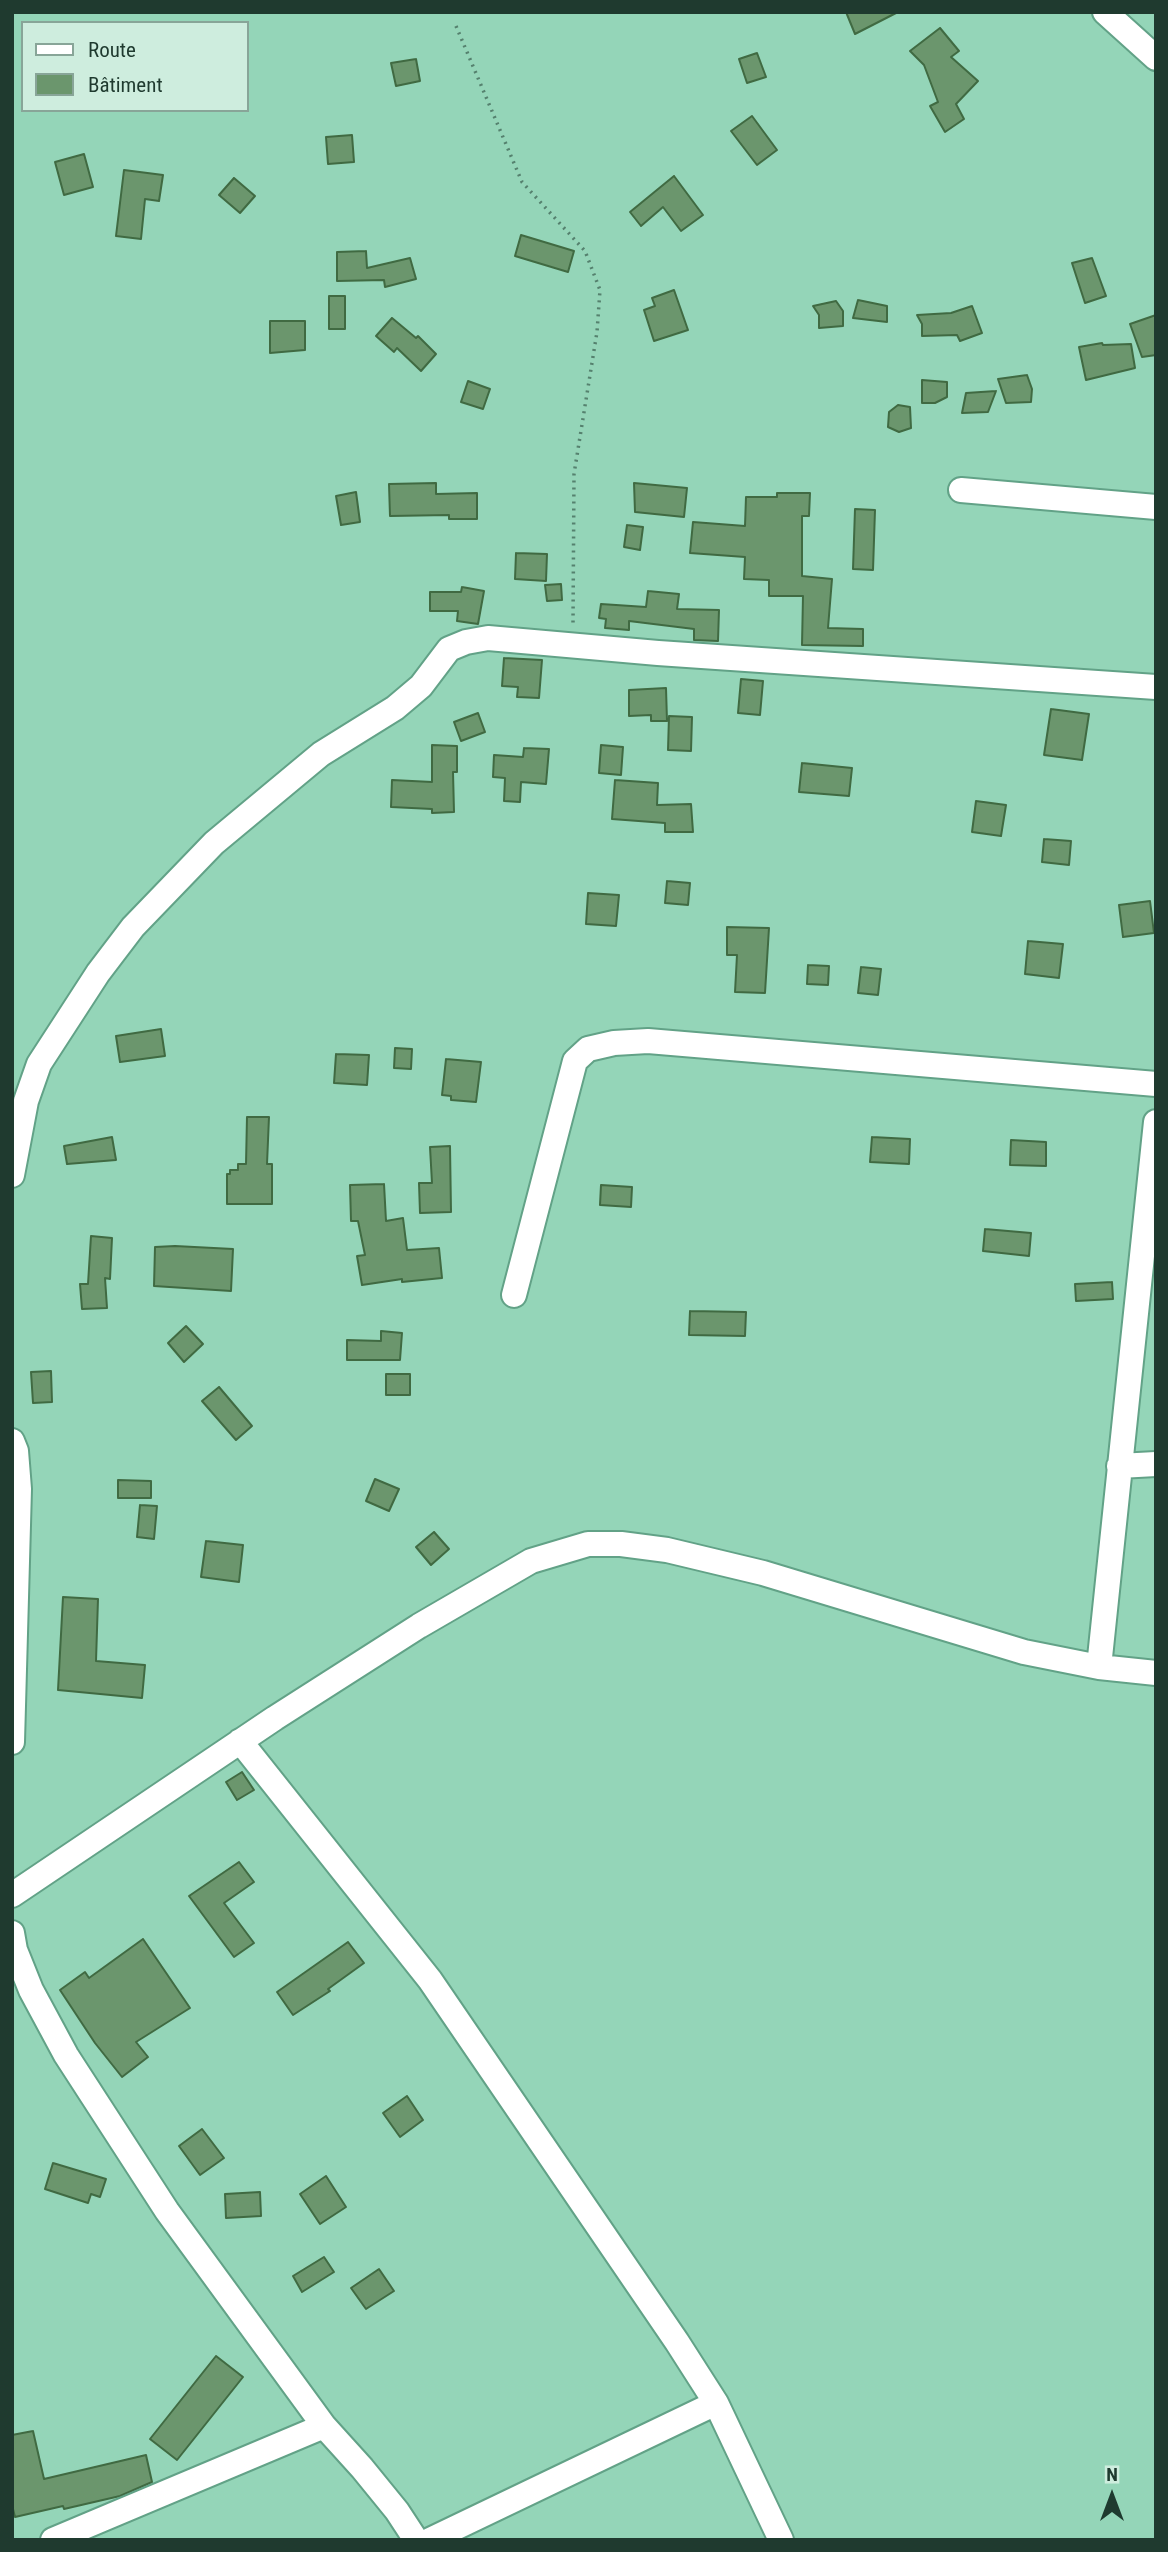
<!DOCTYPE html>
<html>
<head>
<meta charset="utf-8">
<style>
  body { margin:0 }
  #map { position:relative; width:1168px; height:2552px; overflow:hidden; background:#94d5b8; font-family:"Roboto Condensed",sans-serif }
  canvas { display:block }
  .frame { position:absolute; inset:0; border:14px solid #1f3a2f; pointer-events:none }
  .legend { position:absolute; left:21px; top:21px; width:228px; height:91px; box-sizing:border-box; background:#ceedde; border:2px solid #88a598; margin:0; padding:9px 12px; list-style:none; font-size:21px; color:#1f3a2f }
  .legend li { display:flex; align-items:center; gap:14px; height:35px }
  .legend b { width:35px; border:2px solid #88a598 }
  .north { position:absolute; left:1077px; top:2461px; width:70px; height:70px; -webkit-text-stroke:5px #ceedde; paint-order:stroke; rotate:0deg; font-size:19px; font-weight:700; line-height:28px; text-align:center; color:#1f3a2f }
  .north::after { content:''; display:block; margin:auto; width:24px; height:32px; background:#1f3a2f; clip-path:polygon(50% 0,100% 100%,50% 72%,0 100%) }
</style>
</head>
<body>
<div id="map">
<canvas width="1168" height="2552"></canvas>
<div class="frame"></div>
<ul class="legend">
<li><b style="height:9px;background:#fff"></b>Route</li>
<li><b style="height:19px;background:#6b966d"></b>Bâtiment</li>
</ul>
<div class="north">N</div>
</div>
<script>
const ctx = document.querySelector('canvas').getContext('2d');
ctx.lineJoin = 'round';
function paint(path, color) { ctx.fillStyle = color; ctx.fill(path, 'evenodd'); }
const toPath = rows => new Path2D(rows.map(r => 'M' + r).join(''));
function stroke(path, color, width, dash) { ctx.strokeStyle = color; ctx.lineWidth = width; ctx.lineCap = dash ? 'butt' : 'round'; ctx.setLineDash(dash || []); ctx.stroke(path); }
const building = toPath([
  [846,12,898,12,855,34,846,12],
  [940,28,959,51,951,57,978,81,956,104,964,119,945,132,930,106,938,102,924,65,910,51,940,28],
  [757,53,766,77,747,83,739,59,757,53],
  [416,59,420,81,396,86,391,63,416,59],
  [752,116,777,150,757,165,731,131,752,116],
  [352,135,354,162,328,164,326,137,352,135],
  [84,154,93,187,64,195,55,162,84,154],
  [124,170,163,175,159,201,145,199,141,239,116,236,124,170],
  [674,176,703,215,681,231,663,207,641,226,630,212,674,176],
  [234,178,255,196,240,213,219,195,234,178],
  [521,235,574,251,568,272,515,256,521,235],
  [366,251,367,268,410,258,416,279,385,287,384,280,337,281,337,252,366,251],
  [1092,258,1106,296,1085,303,1072,263,1092,258],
  [674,290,688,330,654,341,644,310,655,306,652,298,674,290],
  [329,296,345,296,345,329,329,329,329,296],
  [858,300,887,306,887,322,853,318,858,300],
  [836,301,843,311,843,326,819,328,819,315,813,306,836,301],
  [972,306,982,333,960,341,957,335,922,336,922,324,917,315,951,313,972,306],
  [1156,315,1156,355,1142,357,1130,324,1156,315],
  [392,318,416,338,418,336,436,354,421,371,397,348,394,352,376,336,392,318],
  [270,321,305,321,305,350,270,353,270,321],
  [1102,343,1103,345,1131,344,1135,368,1086,380,1079,347,1102,343],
  [1027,375,1032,389,1031,402,1006,403,998,379,1027,375],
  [922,380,947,382,947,397,935,403,922,403,922,380],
  [468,381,490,389,483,409,461,402,468,381],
  [996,391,988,412,962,413,966,393,996,391],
  [898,405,910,407,911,428,899,432,888,427,889,412,898,405],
  [436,483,436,494,477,493,477,519,449,519,449,515,390,516,389,484,436,483],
  [634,483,687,488,684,517,635,512,634,483],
  [356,492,360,522,341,525,336,496,356,492],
  [777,493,810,493,809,516,802,516,802,576,832,579,828,628,863,629,863,646,802,645,803,596,769,596,769,580,744,579,745,557,690,553,693,522,745,526,746,497,777,497,777,493],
  [855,509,875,510,873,570,853,569,855,509],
  [627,525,643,527,640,550,624,547,627,525],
  [516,553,547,554,546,581,515,579,516,553],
  [561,584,562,600,547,601,545,585,561,584],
  [462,587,484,591,478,624,457,621,458,611,430,611,430,592,461,592,462,587],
  [648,591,679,594,677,609,719,610,718,641,694,640,694,629,629,621,629,630,605,628,606,619,599,618,601,604,646,607,648,591],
  [504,658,542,660,539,698,517,697,518,687,502,686,504,658],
  [741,679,763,681,760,715,738,713,741,679],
  [666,688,667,721,651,721,651,715,629,716,629,690,666,688],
  [1051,709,1089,714,1082,760,1044,755,1051,709],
  [478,713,485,732,461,741,454,722,478,713],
  [669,716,692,717,691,751,668,750,669,716],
  [432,745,457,746,457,772,453,772,454,812,432,813,432,809,391,807,392,780,432,782,432,745],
  [601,745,623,747,621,775,599,773,601,745],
  [524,748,549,749,546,784,521,782,520,802,504,801,505,778,493,777,494,755,523,757,524,748],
  [802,763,852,768,849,796,799,792,802,763],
  [615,780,658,783,657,805,691,804,693,832,665,832,665,823,612,819,615,780],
  [976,801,1006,805,1001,836,972,832,976,801],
  [1044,839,1071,841,1069,865,1042,862,1044,839],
  [667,881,690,883,688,905,665,903,667,881],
  [588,893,619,895,616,926,586,924,588,893],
  [1150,901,1154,933,1123,937,1119,905,1150,901],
  [727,927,769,928,765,993,735,992,737,955,727,955,727,927],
  [1028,941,1063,944,1059,978,1025,974,1028,941],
  [808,965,829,966,828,985,807,984,808,965],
  [861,967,881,969,878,995,858,993,861,967],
  [161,1029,165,1056,120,1062,116,1036,161,1029],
  [395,1048,412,1049,411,1069,394,1068,395,1048],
  [336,1054,369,1055,367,1085,334,1083,336,1054],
  [446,1059,481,1062,476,1102,451,1100,451,1096,442,1095,446,1059],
  [247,1117,269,1117,267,1164,272,1164,272,1204,227,1204,227,1174,230,1174,230,1170,238,1170,238,1164,246,1164,247,1117],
  [112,1137,116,1160,67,1164,64,1146,112,1137],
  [872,1137,910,1139,909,1164,870,1162,872,1137],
  [1011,1140,1046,1142,1046,1166,1010,1165,1011,1140],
  [450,1146,451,1212,420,1213,419,1183,432,1183,430,1147,450,1146],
  [384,1184,386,1221,403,1218,407,1250,439,1248,442,1278,402,1282,402,1279,362,1285,357,1256,365,1255,358,1221,351,1221,350,1185,384,1184],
  [601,1185,632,1187,631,1207,600,1205,601,1185],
  [985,1229,1031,1233,1029,1256,983,1251,985,1229],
  [91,1236,112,1238,110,1279,105,1278,107,1308,82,1309,80,1284,88,1284,91,1236],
  [175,1246,233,1249,231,1291,154,1286,155,1247,175,1246],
  [1112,1282,1113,1299,1076,1301,1075,1284,1112,1282],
  [690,1311,746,1312,745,1336,689,1335,690,1311],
  [186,1326,203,1344,184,1362,168,1343,186,1326],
  [381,1331,402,1333,400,1360,347,1360,347,1340,381,1341,381,1331],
  [51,1371,52,1402,33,1403,31,1372,51,1371],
  [386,1374,410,1374,410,1395,386,1395,386,1374],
  [219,1387,252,1426,236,1440,202,1401,219,1387],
  [375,1479,399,1489,389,1511,366,1501,375,1479],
  [118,1480,151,1481,151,1498,118,1498,118,1480],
  [140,1505,157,1506,154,1539,137,1537,140,1505],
  [434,1532,449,1549,431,1565,416,1547,434,1532],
  [206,1541,243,1545,239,1582,201,1577,206,1541],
  [63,1597,98,1599,96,1661,145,1665,142,1698,58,1690,63,1597],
  [242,1772,254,1790,237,1800,226,1782,242,1772],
  [239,1862,254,1882,224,1903,254,1943,234,1957,189,1896,239,1862],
  [143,1939,190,2008,136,2042,148,2057,122,2077,95,2043,60,1990,85,1972,89,1978,143,1939],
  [348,1942,364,1963,328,1989,330,1991,293,2015,277,1992,348,1942],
  [407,2096,423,2120,400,2137,383,2113,407,2096],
  [202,2129,224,2158,200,2175,179,2146,202,2129],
  [53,2163,106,2179,100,2197,91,2194,88,2203,45,2189,53,2163],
  [326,2176,346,2207,320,2224,300,2194,326,2176],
  [260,2192,261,2216,226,2218,225,2194,260,2192],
  [324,2257,334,2272,302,2292,293,2276,324,2257],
  [379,2269,394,2291,366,2309,351,2288,379,2269],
  [216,2356,243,2377,177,2460,150,2439,216,2356],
  [33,2431,44,2479,146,2455,152,2482,120,2496,64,2509,63,2506,15,2517,12,2505,12,2435,33,2431]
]);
const path = toPath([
  [456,26,522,182,585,251,600,290,597,332,574,474,573,623]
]);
const minor = toPath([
  [1105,12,1156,58],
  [961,490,1156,507],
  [12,1175,26,1101,39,1064,98,973,133,927,214,843,321,754,395,708,421,686,449,649,466,642,488,638,658,653,1156,687],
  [514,1295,575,1061,588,1049,614,1043,648,1041,1156,1084],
  [12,1441,16,1451,19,1489,12,1742],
  [1119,1466,1156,1464],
  [1099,1667,1156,1122],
  [240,1741,430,1980,677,2342,716,2403,781,2540],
  [12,1895,275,1718,419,1626,531,1561,588,1544,621,1544,667,1550,763,1573,1024,1652,1099,1667,1156,1673],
  [12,1933,15,1950,31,1990,66,2055,167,2211,324,2426,362,2468,397,2511,416,2540],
  [53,2540,324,2426],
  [430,2540,716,2403]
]);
paint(building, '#6b966d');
stroke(building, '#406a42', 2);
stroke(minor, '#62a287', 28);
stroke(path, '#55816e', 3.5, [2, 5]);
stroke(minor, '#fff', 24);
</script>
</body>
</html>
